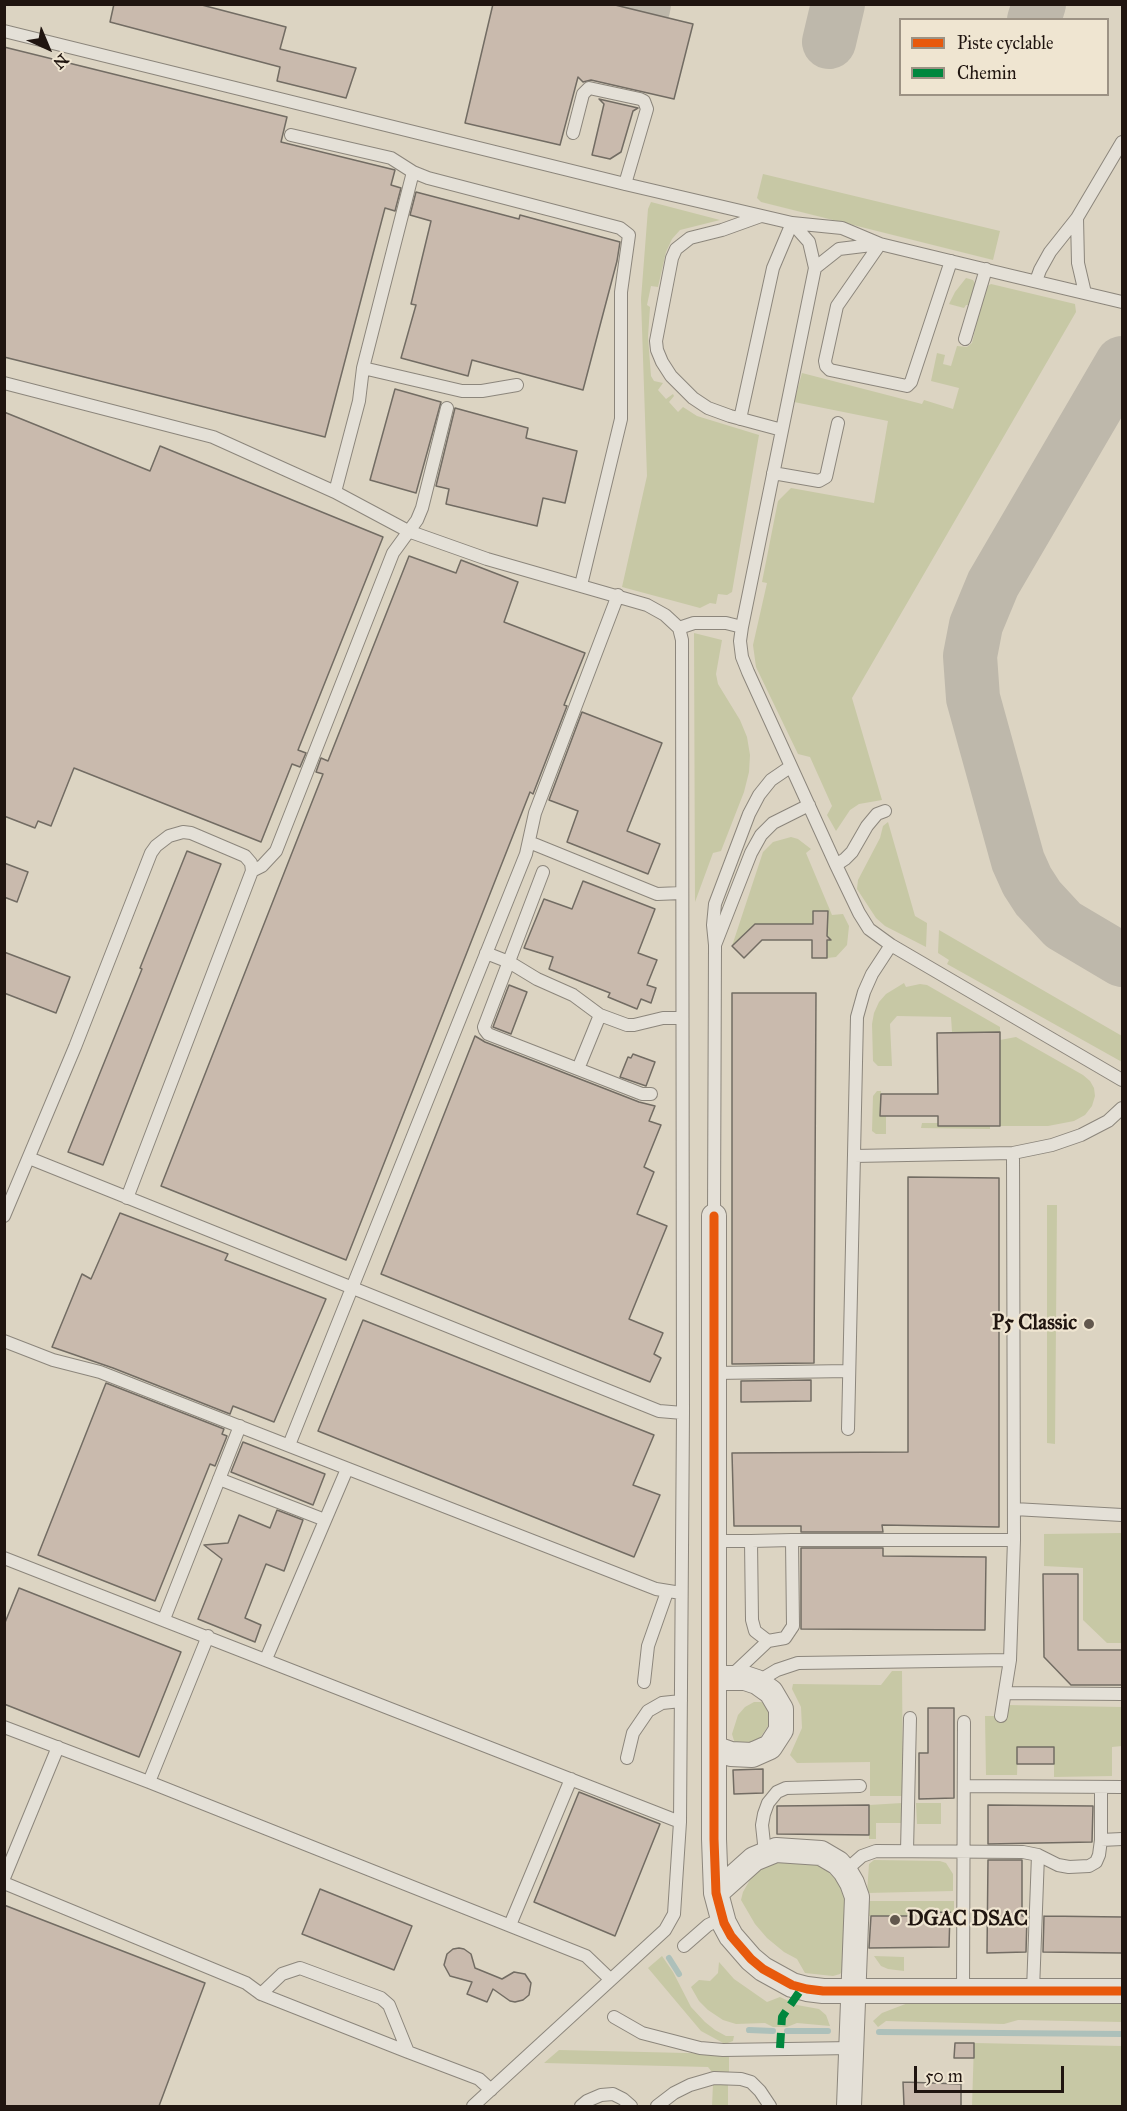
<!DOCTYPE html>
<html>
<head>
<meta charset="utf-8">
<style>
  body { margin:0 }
  #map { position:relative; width:1127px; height:2111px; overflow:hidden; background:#dcd4c2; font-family:"IM FELL Great Primer",serif }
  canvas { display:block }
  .frame { position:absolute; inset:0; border:6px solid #201510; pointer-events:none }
  .legend { position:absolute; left:899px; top:18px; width:210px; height:78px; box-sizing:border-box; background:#efe5d1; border:2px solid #9c9284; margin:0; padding:8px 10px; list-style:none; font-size:18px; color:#201510 }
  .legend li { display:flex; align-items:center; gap:12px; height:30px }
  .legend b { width:30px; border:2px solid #9c9284 }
  .north { position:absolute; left:18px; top:18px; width:60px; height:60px; -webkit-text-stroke:4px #efe5d1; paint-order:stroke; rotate:136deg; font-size:16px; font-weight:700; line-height:24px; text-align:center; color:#201510 }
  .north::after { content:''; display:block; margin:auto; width:21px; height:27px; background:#201510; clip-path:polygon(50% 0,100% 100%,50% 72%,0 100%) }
  .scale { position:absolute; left:914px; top:2066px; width:150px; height:27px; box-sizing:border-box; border:3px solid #201510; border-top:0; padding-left:8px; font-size:18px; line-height:21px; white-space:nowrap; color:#201510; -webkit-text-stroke:4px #efe5d1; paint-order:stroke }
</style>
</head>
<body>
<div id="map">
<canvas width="1127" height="2111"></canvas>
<div class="frame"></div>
<ul class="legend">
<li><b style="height:8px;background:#e8590c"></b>Piste cyclable</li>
<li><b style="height:8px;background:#00873e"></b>Chemin</li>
</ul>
<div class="north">N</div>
<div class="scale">50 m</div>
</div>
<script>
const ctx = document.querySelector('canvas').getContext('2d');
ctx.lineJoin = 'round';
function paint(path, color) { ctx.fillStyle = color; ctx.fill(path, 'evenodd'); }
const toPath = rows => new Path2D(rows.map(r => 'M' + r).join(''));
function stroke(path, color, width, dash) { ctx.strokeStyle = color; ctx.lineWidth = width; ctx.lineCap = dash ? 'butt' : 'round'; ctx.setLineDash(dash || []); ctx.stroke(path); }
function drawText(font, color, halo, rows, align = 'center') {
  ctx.font = font + ' "IM FELL Great Primer",serif'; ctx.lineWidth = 4.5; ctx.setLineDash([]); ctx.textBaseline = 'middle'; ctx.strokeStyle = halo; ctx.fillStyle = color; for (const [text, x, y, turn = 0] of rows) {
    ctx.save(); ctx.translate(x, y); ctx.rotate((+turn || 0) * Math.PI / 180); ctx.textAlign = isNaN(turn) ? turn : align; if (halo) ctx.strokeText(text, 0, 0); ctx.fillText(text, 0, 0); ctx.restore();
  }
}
const green = toPath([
  [763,174,1000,231,993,260,761,202,757,198],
  [651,202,720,220,680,230,672,239,666,252,658,287,651,286,647,305,650,307,648,337,651,376,654,381,663,383,658,390,666,399,673,394,674,396,669,402,678,412,683,407,697,416,759,435,732,592,727,595,718,594,716,604,710,603,700,608,622,587,647,476,641,299,648,209],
  [966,278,973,280,976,285,968,305,966,305,964,308,949,304,955,292],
  [991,284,1075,304,1076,312,852,698,882,800,859,804,850,810,836,831,827,815,832,806,810,757,798,754,756,667,753,645,767,583,762,582,778,501,791,488,874,503,888,421,794,402,802,373,922,404,924,400,953,409,959,388,931,381,937,353,945,355,943,364,951,366,957,346,967,347,972,343,984,288],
  [694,633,722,640,716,674,718,684,740,720,747,737,750,755,749,772,744,792,721,851,713,853,695,902],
  [888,822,915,916,927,923,926,947,885,926,876,918,857,889,858,880,880,838,883,826],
  [791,837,798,839,811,849,806,853,832,915,843,914,849,926,847,945,836,957,827,958,827,936,816,924,755,924,732,946,763,852,773,842],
  [939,930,1122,1036,1122,1062,947,964,949,960,938,953],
  [904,983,906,987,920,984,927,985,1000,1027,1000,1032,952,1032,951,1017,897,1016,890,1024,892,1066,878,1066,873,1061,872,1024,874,1013,879,1002,886,994],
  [1016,1037,1083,1075,1090,1081,1094,1088,1095,1096,1092,1106,1085,1115,1074,1121,1048,1126,1000,1126,1000,1040],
  [877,1091,881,1091,880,1116,886,1116,886,1134,876,1134,872,1131,873,1096],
  [922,1123,938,1123,939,1126,990,1126,990,1129,921,1128],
  [1047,1205,1057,1205,1055,1444,1047,1443],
  [1122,1533,1122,1643,1107,1643,1083,1620,1083,1568,1044,1566,1044,1534],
  [892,1671,902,1671,903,1796,870,1796,870,1762,797,1763,790,1755,802,1728,801,1707,792,1689,793,1684,881,1685],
  [754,1702,762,1702,766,1706,769,1715,768,1726,758,1741,749,1744,735,1744,732,1734,738,1715,745,1707],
  [1007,1705,1122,1707,1122,1746,1112,1747,1112,1776,1054,1777,1054,1747,1018,1747,1017,1775,986,1775,985,1716,1008,1716],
  [902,1803,902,1823,876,1823,876,1839,869,1839,869,1805],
  [916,1803,941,1803,941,1824,917,1824],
  [874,1860,940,1861,946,1863,953,1874,953,1891,867,1893,869,1864],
  [809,1861,824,1868,836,1879,843,1892,845,1903,844,1970,840,1974,833,1976,805,1973,797,1959,784,1952,767,1938,755,1924,741,1900,743,1892,751,1878,751,1873,778,1862],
  [867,1901,954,1901,954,1913,913,1913,912,1916,869,1916],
  [662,1956,673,1972,691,2007,705,2022,715,2030,726,2036,734,2036,733,2041,725,2044,701,2031,648,1968],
  [874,1956,904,1957,904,1971,888,1969,881,1966],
  [719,1962,734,1979,767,2002,780,1997,797,2005,819,2009,826,2015,830,2026,797,2023,787,2027,773,2027,765,2023,736,2024,723,2020,708,2010,699,2001,691,1987,699,1980,710,1981,718,1973],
  [908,2003,1122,2003,1122,2022,1018,2020,1004,2024,886,2021,878,2027,873,2021,882,2013],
  [974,2043,1122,2046,1122,2106,972,2106],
  [559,2050,729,2054,729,2073,712,2072,708,2067,544,2063],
  [713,2084,728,2085,728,2106,712,2106]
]);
const stream = toPath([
  [669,1958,679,1974],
  [749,2030,773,2031],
  [787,2031,828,2031],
  [879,2032,1122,2034]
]);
const taxiway = toPath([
  [643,9,644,4],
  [1034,20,1039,4],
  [829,42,838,4],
  [1122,363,993,584,976,625,970,656,973,698,1018,861,1027,881,1038,898,1063,925,1122,960]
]);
const building = toPath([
  [114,4,198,4,286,27,280,49,356,68,346,98,277,81,280,67,110,22,114,4],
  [493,4,611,4,693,24,674,99,591,80,583,82,578,77,560,145,465,123,493,4],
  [4,47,287,117,281,142,395,170,391,185,401,188,395,211,385,208,325,437,4,357,4,47],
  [599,99,638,108,633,111,621,152,610,159,592,155,604,104,599,99],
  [416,192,519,219,520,215,620,242,617,261,583,390,472,360,468,376,401,358,416,305,411,304,431,221,410,215,416,192],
  [395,389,441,402,416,493,370,480,395,389],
  [455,408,528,428,526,438,577,451,565,503,543,498,537,526,446,504,449,489,436,486,455,408],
  [4,412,150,471,160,446,383,537,298,750,306,753,300,767,292,764,261,842,74,768,51,826,38,821,35,828,4,816,4,412],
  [409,556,456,573,461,560,518,582,504,622,585,653,564,705,567,706,533,794,530,792,346,1260,161,1186,323,774,316,772,321,758,328,761,409,556],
  [582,712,662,743,627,831,660,844,648,874,567,842,578,811,549,800,582,712],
  [187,851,221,864,103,1165,68,1152,142,969,140,968,187,851],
  [4,863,28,872,17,902,4,897,4,863],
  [583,881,655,909,638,953,657,960,647,985,656,988,651,1003,641,999,637,1009,608,997,610,993,549,969,553,957,524,948,544,899,572,909,583,881],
  [813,911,828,911,827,936,831,940,827,940,827,958,812,958,812,940,762,940,744,958,732,946,755,924,813,924,813,911],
  [4,952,70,977,56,1013,4,993,4,952],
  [509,985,527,992,511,1034,493,1027,509,985],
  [732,993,816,993,814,1363,732,1364,732,993],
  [1000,1032,1000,1126,938,1126,938,1116,880,1116,881,1094,938,1094,937,1033,1000,1032],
  [475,1036,485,1042,639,1102,655,1106,649,1121,661,1125,644,1167,654,1172,637,1214,667,1226,629,1319,663,1333,654,1354,661,1358,650,1382,381,1274,475,1036],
  [633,1054,655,1062,646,1086,620,1077,628,1057,631,1058,633,1054],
  [908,1177,999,1178,999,1527,882,1525,883,1532,801,1532,801,1526,734,1526,732,1453,908,1452,908,1177],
  [120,1213,228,1254,225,1260,326,1299,274,1422,233,1406,230,1414,113,1368,52,1347,82,1274,91,1279,120,1213],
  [363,1320,654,1435,633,1485,660,1495,634,1557,318,1431,363,1320],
  [811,1380,811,1401,741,1402,741,1381,811,1380],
  [106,1383,224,1429,222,1434,227,1436,215,1466,210,1464,155,1601,38,1555,106,1383],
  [243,1442,325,1474,313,1505,231,1472,243,1442],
  [277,1510,303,1520,284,1571,266,1564,245,1618,261,1625,255,1642,198,1619,222,1559,204,1545,228,1543,239,1515,270,1528,277,1510],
  [801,1548,883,1548,883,1556,986,1557,985,1630,801,1629,801,1548],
  [1043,1574,1078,1574,1078,1650,1122,1650,1122,1685,1071,1685,1044,1657,1043,1574],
  [19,1588,181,1652,139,1757,4,1704,4,1625,19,1588],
  [928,1708,954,1708,954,1798,919,1799,919,1753,928,1753,928,1708],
  [1017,1747,1054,1747,1054,1764,1017,1764,1017,1747],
  [763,1769,763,1793,734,1794,733,1770,763,1769],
  [579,1792,660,1824,615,1936,534,1902,579,1792],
  [869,1805,869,1835,777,1834,777,1806,869,1805],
  [988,1805,1093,1806,1092,1842,988,1844,988,1805],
  [988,1860,1022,1860,1022,1916,1027,1916,1026,1952,987,1953,988,1860],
  [320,1889,412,1926,394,1970,302,1934,320,1889],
  [4,1905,205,1983,159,2106,4,2106,4,1905],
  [950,1912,949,1947,869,1948,871,1916,912,1916,912,1913,950,1912],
  [1044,1916,1122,1917,1122,1953,1043,1952,1044,1916],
  [459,1948,464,1949,471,1954,475,1968,502,1979,514,1972,525,1974,531,1983,529,1995,523,2000,515,2002,510,2001,493,1989,487,2002,467,1994,472,1982,450,1976,444,1965,447,1954,453,1949,459,1948],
  [955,2043,974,2043,974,2058,954,2058,955,2043],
  [903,2082,961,2084,961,2106,904,2106,903,2082]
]);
const service = toPath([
  [4,31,625,184,792,223,809,242,815,268,742,627,740,641,742,657,748,672,836,865,859,913,869,929,891,945,1122,1080],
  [573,133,583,94,589,88,640,99,644,101,647,109,625,184],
  [291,135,391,158,413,172,428,178,620,228,629,235,621,292,621,419,581,585],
  [761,216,722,230,690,238,676,249,672,258,656,341,657,350,662,362,671,376,693,398,708,408,730,416,782,430],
  [1077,218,1122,142],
  [951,261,911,382,907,386,830,370,826,366,825,361,837,306,880,244,1008,275,1122,302],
  [1036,281,1040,270,1050,252,1077,218,1078,263,1085,293],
  [965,339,986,269],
  [363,368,462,391,482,391,517,385],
  [4,383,213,437,335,492,408,531,487,559,647,605,665,615,679,628,682,640,683,1413,659,1411,29,1158],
  [740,419,773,268,792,223,842,228,880,244,839,249,815,268],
  [773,473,819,481,826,477,838,423],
  [335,492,359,401,363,368,413,172],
  [679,628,694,623,726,623,742,627],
  [790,767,771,780,759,795,749,814,715,904,713,925,715,945,751,853,761,835,773,823,809,805],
  [529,842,657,894,682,893],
  [836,865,845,859,852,852,867,826,877,814,885,811],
  [252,871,262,866,276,851,393,553,417,520,422,508,447,408],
  [543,872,484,1027,485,1030,488,1034,642,1094,651,1094],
  [486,953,509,962,537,979,573,995,600,1015,627,1025,634,1025,663,1018,682,1018],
  [578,1069,600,1015],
  [854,1156,1013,1153,1052,1145,1081,1135,1108,1121,1122,1108],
  [4,1216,75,1047,151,853,156,846,169,836,183,832,191,833,245,856,251,863,252,871,127,1198],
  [714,1216,715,945],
  [4,1341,53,1360,100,1372,656,1589,681,1593],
  [715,1373,849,1371],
  [848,1429,857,1017,864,992,872,974,891,945],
  [289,1445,526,854,535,813,618,595],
  [219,1479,325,1520],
  [1014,1509,1122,1515],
  [792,1540,793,1626,785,1638,768,1641,755,1631,752,1620,751,1541,792,1540,1014,1540],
  [715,1541,751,1541],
  [4,1558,680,1822],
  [164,1619,240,1426],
  [266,1659,347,1469],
  [732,1675,768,1641],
  [644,1682,648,1646,667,1592],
  [757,1682,777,1670,798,1663,1010,1660],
  [1005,1693,1122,1694],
  [1001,1716,1010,1660,1014,1540,1013,1153],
  [4,1727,149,1782,586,1956,610,1979],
  [627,1758,633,1733,648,1711,662,1703,681,1701],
  [149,1782,208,1636],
  [964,1786,1122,1787],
  [1101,1840,1101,1787],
  [907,1851,910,1718],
  [765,1853,762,1825,764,1814,768,1803,777,1792,786,1788,860,1786],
  [845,1871,862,1856,876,1851,1023,1852,1038,1855,1058,1865,1069,1867,1089,1866,1096,1862,1099,1855,1101,1840,1122,1839],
  [4,1878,58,1747],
  [4,1883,246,1983,261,1994,282,1974,300,1968,381,1998,389,2005,408,2052,479,2079,491,2090],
  [510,1925,571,1779],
  [684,1946,708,1925,723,1918],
  [963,1990,964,1722],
  [1033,1990,1038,1855],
  [261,1994,408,2052],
  [614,2017,642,2033,700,2048,723,2050,852,2048],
  [473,2106,665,1930,674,1914,680,1822,683,1413],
  [581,2106,587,2101,601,2095,613,2094,623,2099,631,2106],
  [657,2106,674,2093,690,2085,714,2078,741,2079,751,2082,760,2091,770,2106]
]);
const minor = toPath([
  [714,1216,714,1839,716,1893,724,1923,731,1936,751,1959,763,1969,792,1985,807,1989,823,1991,1122,1991],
  [714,1748,731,1754,752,1755,770,1747,781,1730,781,1709,771,1692,757,1682,745,1678,715,1678],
  [716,1893,754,1859,776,1850,821,1853,838,1863,845,1871,852,1883,857,1897,849,2106]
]);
const quiet = toPath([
  [780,2048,782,2017,802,1988]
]);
const cycleway = toPath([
  [714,1216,714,1839,716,1893,724,1923,731,1936,751,1959,763,1969,792,1985,807,1989,823,1991,1122,1991]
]);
const markers = [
  [1089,1324,6,"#62584e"],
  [895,1920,6,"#62584e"]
];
const poiNames = [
  ["P5 Classic",1077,1324],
  ["DGAC DSAC",907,1920,"left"]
];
paint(green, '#c7c8a5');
stroke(stream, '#adc0ba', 6);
stroke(taxiway, '#beb8ab', 54);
paint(building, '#c9baad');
stroke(building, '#726c63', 1.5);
stroke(service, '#8c867c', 14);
stroke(minor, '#8c867c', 26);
stroke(service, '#e4e0d7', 12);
stroke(minor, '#e4e0d7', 24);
stroke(quiet, '#00873e', 8, [15, 8]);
stroke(cycleway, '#e8590c', 9);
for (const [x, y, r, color] of markers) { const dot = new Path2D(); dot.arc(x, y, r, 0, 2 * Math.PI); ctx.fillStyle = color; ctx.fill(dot); stroke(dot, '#efe5d1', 2); }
drawText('bold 21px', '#201510', '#efe5d1', poiNames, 'right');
</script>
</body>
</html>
